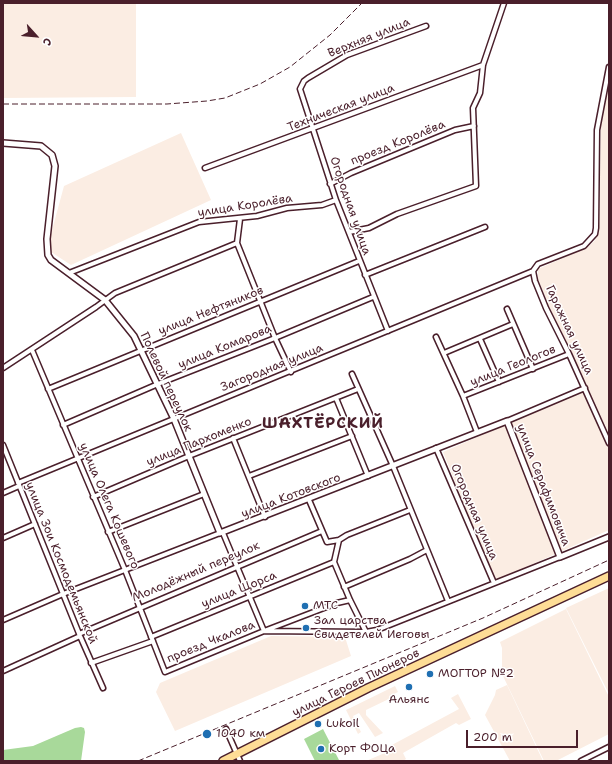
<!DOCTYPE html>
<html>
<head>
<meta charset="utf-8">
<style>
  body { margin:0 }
  #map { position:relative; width:612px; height:764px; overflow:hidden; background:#fff; font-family:"Shantell Sans",sans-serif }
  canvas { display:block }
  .frame { position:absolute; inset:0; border:4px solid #4a1f2b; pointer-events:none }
  .north { position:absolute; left:16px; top:16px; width:40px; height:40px; -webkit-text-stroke:3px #fff; paint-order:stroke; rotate:117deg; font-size:11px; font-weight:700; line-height:16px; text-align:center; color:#4a1f2b }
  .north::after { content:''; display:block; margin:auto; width:14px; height:18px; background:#4a1f2b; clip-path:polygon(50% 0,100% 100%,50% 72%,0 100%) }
  .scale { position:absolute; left:466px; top:730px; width:112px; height:18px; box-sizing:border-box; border:2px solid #4a1f2b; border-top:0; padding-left:5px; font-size:12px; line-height:14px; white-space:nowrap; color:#4a1f2b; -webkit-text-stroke:3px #fff; paint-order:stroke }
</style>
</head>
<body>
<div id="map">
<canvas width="612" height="764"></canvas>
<div class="frame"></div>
<div class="north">С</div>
<div class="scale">200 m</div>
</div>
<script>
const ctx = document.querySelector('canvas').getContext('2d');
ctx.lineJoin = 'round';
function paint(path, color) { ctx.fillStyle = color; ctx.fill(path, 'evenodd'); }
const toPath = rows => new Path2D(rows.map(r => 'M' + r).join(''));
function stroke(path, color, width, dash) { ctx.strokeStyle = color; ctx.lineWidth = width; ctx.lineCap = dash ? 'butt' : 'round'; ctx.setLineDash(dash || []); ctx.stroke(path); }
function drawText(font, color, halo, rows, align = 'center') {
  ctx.font = font + ' "Shantell Sans",sans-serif'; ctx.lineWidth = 3; ctx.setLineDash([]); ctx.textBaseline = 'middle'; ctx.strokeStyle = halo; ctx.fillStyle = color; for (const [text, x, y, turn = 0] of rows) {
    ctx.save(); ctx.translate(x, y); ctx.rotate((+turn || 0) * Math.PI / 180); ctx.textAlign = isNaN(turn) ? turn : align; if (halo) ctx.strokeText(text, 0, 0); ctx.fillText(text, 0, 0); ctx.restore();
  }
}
const built = toPath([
  [3,3,136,3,136,97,3,98],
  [609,78,609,530,495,581,443,452,583,391,538,279,538,269,588,247,595,240,599,230,601,122],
  [181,133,211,200,71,265,51,252,51,234,64,186],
  [609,588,609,694,566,608],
  [566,609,609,697,609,734,556,761,544,761,502,674,502,648,500,642],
  [271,636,345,637,351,656,175,731,156,692,160,683],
  [507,685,543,761,510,761,485,715,495,695,496,690],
  [395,686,398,692,394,694,395,696,366,710,366,715,383,733,375,737,359,713,353,716,361,732,358,734,346,710],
  [458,694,471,719,459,725,456,723,403,753,406,759,403,761,366,761,387,752,390,746,459,709,451,698]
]);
const green = toPath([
  [81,727,84,728,85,732,81,761,3,761,3,750,33,746,75,728],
  [323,729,339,760,337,761,315,761,304,739]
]);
const minor = toPath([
  [609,67,597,130,596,228,595,234,584,246,538,264,533,271,535,281,546,308,569,354,609,443],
  [205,168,483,65],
  [330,184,351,173,455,130,474,126],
  [240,219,237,243,275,338,291,372],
  [349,232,369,228,397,214,476,186,473,108,480,93,483,65,504,3],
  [69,273,199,222,257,216,287,208,322,205,336,200],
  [365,275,485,227],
  [507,309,533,369],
  [388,331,336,200,300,89,304,81,308,78,347,55,426,26],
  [436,337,463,396,477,432],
  [480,339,499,382],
  [32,350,125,570,165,672,264,631,366,632,377,630,560,557],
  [444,353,513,324],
  [3,368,96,307,115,293,237,243],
  [352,374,393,466,448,601],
  [48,389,359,261],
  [463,396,569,354],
  [336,398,368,476],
  [507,421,585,388],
  [63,425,158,384,275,338,373,297],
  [233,438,265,517],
  [3,445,80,636,103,688],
  [436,448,494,583],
  [249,476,352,436],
  [18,483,533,271],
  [3,493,19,486],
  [93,497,189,456,358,389],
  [309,500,327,542,339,540,334,562,350,600,366,632],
  [108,532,204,494],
  [223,533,264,631,337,603,350,600],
  [3,538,35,524],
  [339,540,347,535,410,510],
  [344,587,410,559,427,550],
  [3,620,63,594,220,533],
  [79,634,322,531],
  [151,637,334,562],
  [91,663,153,641],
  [3,671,80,636],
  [226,729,240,761],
  [581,761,609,747]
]);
const tertiary = toPath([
  [3,143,41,146,52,155,55,166,47,239,48,255,51,260,105,300,134,336,174,419,220,533,507,421,560,557,609,537]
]);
const primary = toPath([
  [223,761,368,688,609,576]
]);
const rail = toPath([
  [3,104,167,104,207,101,225,98,260,84,290,67,330,35,362,3],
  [138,761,483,618,609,560]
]);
const markers = [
  [305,606,4,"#1f6fb2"],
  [306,628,4,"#1f6fb2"],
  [430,674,4,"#1f6fb2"],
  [409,687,4,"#1f6fb2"],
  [318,724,4,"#1f6fb2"],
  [207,734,5,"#1f6fb2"],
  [321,749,4,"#1f6fb2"]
];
const streetNames = [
  ["Верхняя улица",369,38,-22],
  ["Техническая улица",341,108,-21],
  ["проезд Королёва",398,143,-22],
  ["улица Королёва",245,206,-9],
  ["Огородная улица",350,206,71],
  ["улица Нефтяников",211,311,-22],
  ["Гаражная улица",569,330,65],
  ["улица Комарова",225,347,-22],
  ["улица Геологов",513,366,-22],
  ["Загородная улица",272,368,-22],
  ["Полевой переулок",166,382,65],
  ["улица Пархоменко",199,442,-22],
  ["улица Серафимовича",543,485,69],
  ["улица Котовского",291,496,-21],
  ["улица Олега Кошевого",109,506,67],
  ["Огородная улица",474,512,67],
  ["улица Зои Космодемьянской",61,563,68],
  ["Молодёжный переулок",196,572,-23],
  ["улица Щорса",239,590,-22],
  ["проезд Чкалова",211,642,-22],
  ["улица Героев Пионеров",356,683,-26]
];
const poiNames = [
  ["МТС",313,606],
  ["Зал царства",314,621],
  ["Свидетелей Иеговы",314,635],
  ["МОГТОР №2",438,674],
  ["Альянс",409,700,"center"],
  ["Lukoil",326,724],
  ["1040 км",216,734],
  ["Корт ФОЦа",329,749]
];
const districtNames = [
  ["ШАХТЁРСКИЙ",323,424]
];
paint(built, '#fbede3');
paint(green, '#a8d99a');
stroke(minor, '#4a1f2b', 7);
stroke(tertiary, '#4a1f2b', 8);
stroke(primary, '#4a1f2b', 10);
stroke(minor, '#fff', 4);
stroke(tertiary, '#fff', 5);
stroke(primary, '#fedd96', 7);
stroke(rail, '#4a1f2b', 1, [6, 3]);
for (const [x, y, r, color] of markers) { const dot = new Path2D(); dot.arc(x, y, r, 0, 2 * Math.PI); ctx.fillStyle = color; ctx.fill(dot); stroke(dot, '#fff', 1.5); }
drawText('12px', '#4a1f2b', '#fff', streetNames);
drawText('12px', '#4a1f2b', '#fff', poiNames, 'left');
ctx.letterSpacing = '1px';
drawText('bold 16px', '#4a1f2b', '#fff', districtNames);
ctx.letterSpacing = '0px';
</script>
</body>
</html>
